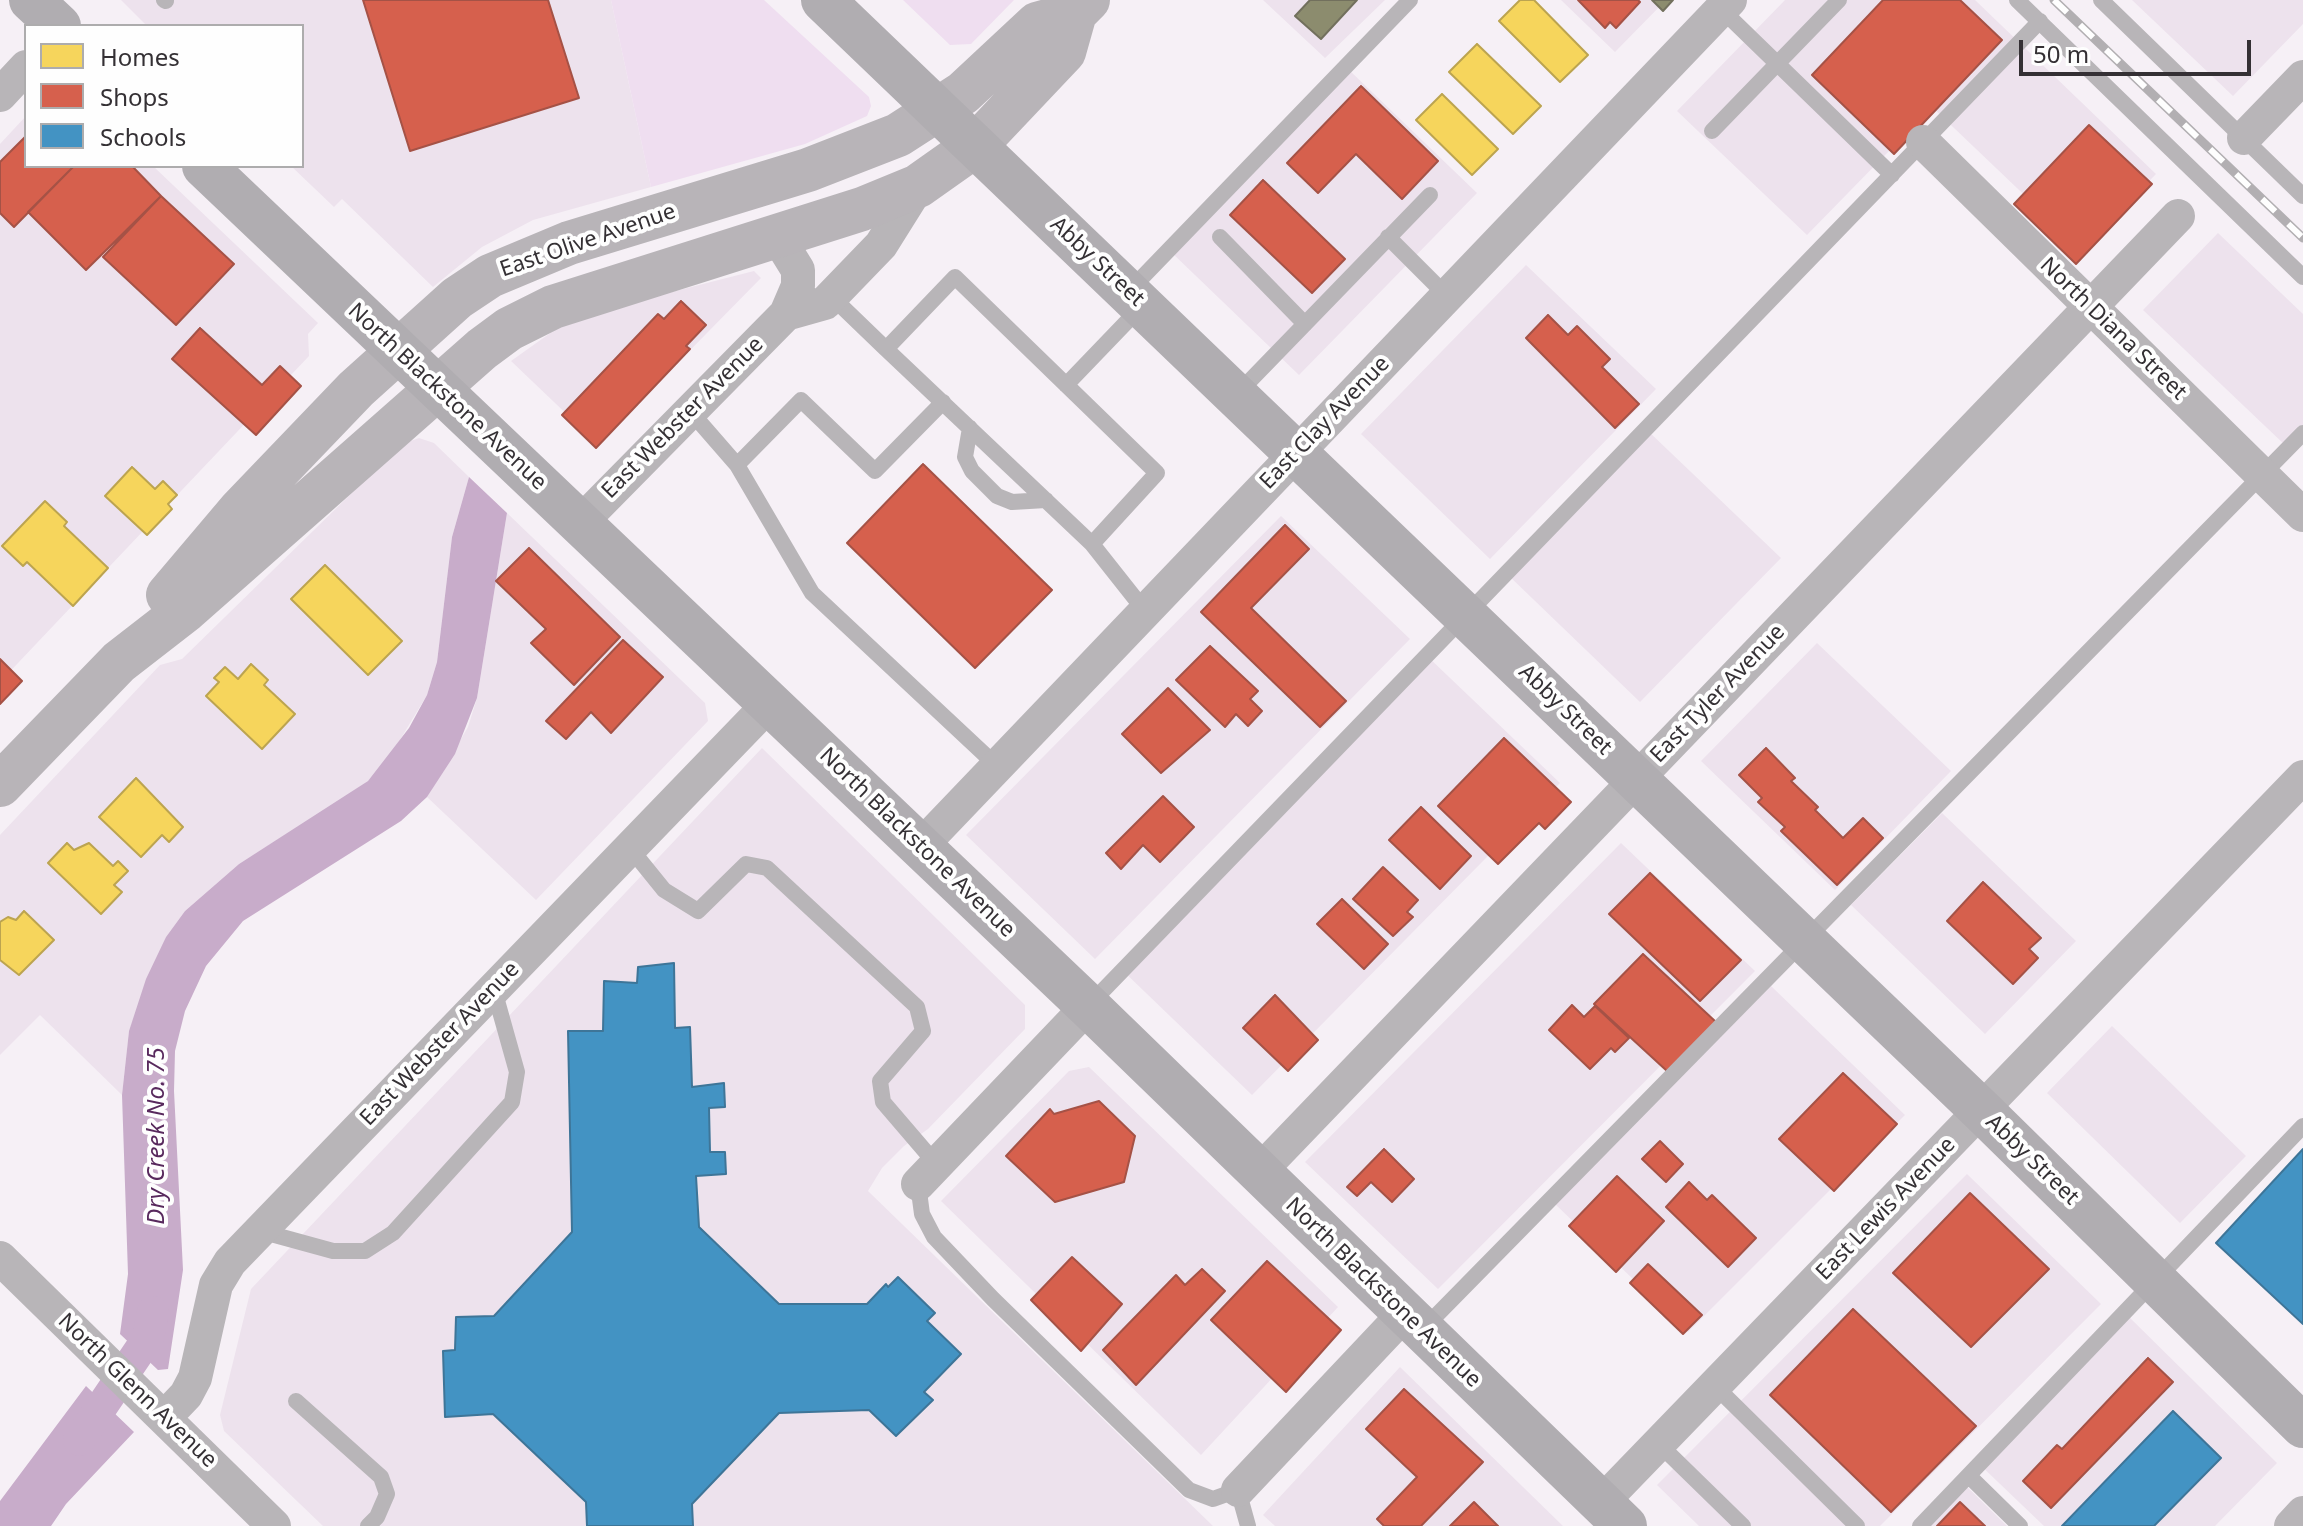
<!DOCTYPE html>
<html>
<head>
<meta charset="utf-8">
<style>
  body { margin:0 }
  #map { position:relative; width:2303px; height:1526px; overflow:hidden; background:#f6f0f6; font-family:"Noto Sans",sans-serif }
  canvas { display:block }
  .legend { position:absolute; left:24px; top:24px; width:280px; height:144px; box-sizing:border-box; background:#fefefe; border:2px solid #adacad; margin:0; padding:10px 14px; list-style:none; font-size:24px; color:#343034 }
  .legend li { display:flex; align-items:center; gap:16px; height:40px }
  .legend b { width:40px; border:2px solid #adacad }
  .scale { position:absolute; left:2019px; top:40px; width:232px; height:36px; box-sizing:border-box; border:4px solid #343034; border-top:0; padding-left:10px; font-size:24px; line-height:28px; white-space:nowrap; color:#343034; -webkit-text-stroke:6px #fefefe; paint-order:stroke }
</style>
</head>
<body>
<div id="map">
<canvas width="2303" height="1526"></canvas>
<ul class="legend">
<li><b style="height:22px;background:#f6d55c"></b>Homes</li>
<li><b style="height:22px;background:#d6604d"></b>Shops</li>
<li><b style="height:22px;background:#4393c3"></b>Schools</li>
</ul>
<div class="scale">50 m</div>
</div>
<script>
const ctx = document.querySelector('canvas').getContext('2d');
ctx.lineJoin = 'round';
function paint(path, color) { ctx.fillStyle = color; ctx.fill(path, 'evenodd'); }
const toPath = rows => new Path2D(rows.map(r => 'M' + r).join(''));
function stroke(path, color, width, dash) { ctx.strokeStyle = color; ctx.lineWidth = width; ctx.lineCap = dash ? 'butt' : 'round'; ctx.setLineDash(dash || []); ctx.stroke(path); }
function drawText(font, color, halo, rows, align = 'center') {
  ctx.font = font + ' "Noto Sans",sans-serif'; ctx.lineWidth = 8; ctx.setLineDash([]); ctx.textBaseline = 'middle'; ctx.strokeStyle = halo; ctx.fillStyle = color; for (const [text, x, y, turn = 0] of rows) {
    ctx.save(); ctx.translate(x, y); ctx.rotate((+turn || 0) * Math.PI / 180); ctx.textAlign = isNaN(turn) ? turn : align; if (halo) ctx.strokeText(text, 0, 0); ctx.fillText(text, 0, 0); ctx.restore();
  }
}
const built = toPath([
  [121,0,611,0,651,187,533,220,482,247,433,287,342,199,334,207,291,166,302,166,302,26,147,26],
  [1263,0,1385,0,1325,58],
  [1561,0,1666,0,1615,52],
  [1785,0,1975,0,2156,174,2082,250,1932,107,1807,235,1677,111],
  [2132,0,2303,0,2303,24,2233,96],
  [1348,69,1477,193,1299,375,1170,251],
  [26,116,26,166,153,166,318,323,308,334,309,356,0,682,0,144],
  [2218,233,2303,314,2303,428,2286,446,2143,310],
  [1526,265,1656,389,1490,559,1361,434],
  [754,271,761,278,598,444,511,361,563,324,597,311],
  [1647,430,1781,558,1640,702,1507,574],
  [419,438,434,443,469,477,452,537,437,662,427,695,386,763,368,781,339,801,239,864,185,911,166,937,129,1031,122,1095,40,1015,0,1055,0,835,160,665,182,659,402,444],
  [507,513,705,703,708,721,536,900,427,797,468,727,477,698],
  [1281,516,1410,639,1095,959,966,835],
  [1817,643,1951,771,1835,890,1701,761],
  [1426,655,1560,783,1252,1095,1119,967],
  [762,748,1025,1005,1025,1029,928,1129,904,1146,882,1168,868,1191,1213,1526,323,1526,224,1431,220,1415,251,1289],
  [1942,813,2076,941,1985,1034,1851,905],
  [1621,843,1755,971,1438,1289,1305,1162],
  [1771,986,1905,1115,1688,1332,1555,1204],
  [2112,1026,2246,1156,2180,1223,2047,1093],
  [1089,1067,1338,1307,1201,1455,941,1201,1069,1071],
  [1967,1174,2101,1304,1880,1526,1699,1526,1657,1485],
  [2124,1312,2277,1463,2215,1526,2044,1526,1976,1461],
  [1400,1367,1563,1526,1275,1526,1263,1515],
  [1959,1479,2007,1526,1912,1526]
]);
const green = toPath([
  [611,0,764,0,869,97,871,106,867,116,805,144,651,187],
  [903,0,1014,0,971,44,950,45]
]);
const water = toPath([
  [469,477,507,513,477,698,455,754,427,797,401,821,243,921,206,966,185,1011,175,1051,174,1091,183,1270,168,1369,158,1370,120,1334,128,1274,122,1095,129,1031,146,979,166,937,185,911,239,864,368,781,409,728,427,695,437,662,452,537],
  [86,1386,134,1432,66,1504,51,1526,0,1526,0,1501]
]);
const homes = toPath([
  [1520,0,1534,0,1588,55,1560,82,1499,21,1520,0],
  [1477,44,1541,106,1513,134,1449,72,1477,44],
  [1442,94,1498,149,1472,175,1416,120,1442,94],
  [132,467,155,489,163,481,177,495,168,504,172,509,147,535,105,496,132,467],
  [45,501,67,522,64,526,108,568,73,606,27,562,23,566,2,546,45,501],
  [325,565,402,641,368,675,291,599,325,565],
  [251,664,268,680,264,685,295,714,262,749,206,696,219,682,214,678,225,667,238,679,251,664],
  [136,778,183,827,169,842,162,835,141,857,99,817,136,778],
  [67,843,74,850,89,843,113,866,118,861,128,871,114,885,122,892,101,914,48,863,67,843],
  [24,911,54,940,19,975,0,960,0,922,8,917,16,920,24,911]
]);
const shops = toPath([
  [363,0,548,0,579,98,410,151,363,0],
  [1578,0,1638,0,1640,2,1616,28,1610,22,1605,28,1578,0],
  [1883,0,1960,0,2002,40,1894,154,1812,75,1883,0],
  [1361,86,1438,161,1402,199,1356,154,1318,193,1287,163,1361,86],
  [2089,125,2152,184,2076,264,2014,204,2089,125],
  [26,136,26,166,74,166,14,227,0,213,0,162,26,136],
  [74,166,132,166,161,196,86,270,28,212,74,166],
  [1263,180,1345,259,1312,293,1230,215,1263,180],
  [161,196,234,264,176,325,103,257,161,196],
  [681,301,706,325,686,346,690,349,596,448,562,415,658,314,664,319,681,301],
  [1548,315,1568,335,1577,326,1610,359,1602,367,1639,404,1615,428,1526,338,1548,315],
  [200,328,262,385,280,366,301,386,256,435,172,359,200,328],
  [923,464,1052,590,975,668,847,543,923,464],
  [1285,525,1309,549,1251,608,1346,701,1320,727,1201,612,1285,525],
  [529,548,620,637,574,685,531,643,546,629,496,581,529,548],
  [623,640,663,677,611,733,591,712,566,739,546,721,623,640],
  [1210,646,1258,691,1250,699,1262,711,1248,726,1236,714,1225,727,1176,680,1210,646],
  [0,659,22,681,0,704,0,659],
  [1168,688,1210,730,1161,773,1122,734,1168,688],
  [1504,738,1571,802,1545,829,1539,823,1498,864,1438,806,1504,738],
  [1766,748,1795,778,1791,781,1818,807,1815,810,1843,838,1863,818,1883,838,1837,885,1781,831,1785,827,1758,802,1762,798,1739,775,1766,748],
  [1163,796,1194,827,1160,862,1143,845,1121,869,1106,853,1163,796],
  [1421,807,1471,856,1440,889,1389,840,1421,807],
  [1383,867,1418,900,1407,912,1413,917,1393,936,1353,899,1383,867],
  [1650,873,1741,960,1700,1001,1609,914,1650,873],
  [1983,882,2041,938,2029,949,2038,958,2013,984,1947,921,1983,882],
  [1342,899,1388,944,1364,969,1317,924,1342,899],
  [1643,954,1716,1022,1667,1071,1594,1004,1643,954],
  [1275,995,1318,1040,1288,1071,1243,1028,1275,995],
  [1572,1005,1584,1017,1595,1006,1629,1038,1615,1052,1611,1048,1590,1069,1549,1030,1572,1005],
  [1843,1073,1897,1124,1834,1191,1779,1139,1843,1073],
  [1099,1101,1135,1136,1124,1182,1055,1202,1006,1156,1050,1109,1054,1114,1099,1101],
  [1660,1141,1683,1164,1666,1182,1642,1159,1660,1141],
  [1384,1149,1414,1179,1392,1202,1371,1182,1357,1196,1347,1187,1384,1149],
  [1617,1176,1664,1221,1616,1272,1569,1226,1617,1176],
  [1689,1182,1707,1200,1712,1195,1756,1238,1728,1267,1666,1207,1689,1182],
  [1970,1193,2049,1269,1971,1347,1893,1273,1970,1193],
  [1072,1257,1122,1304,1081,1351,1031,1300,1072,1257],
  [1267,1261,1341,1330,1286,1392,1211,1320,1267,1261],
  [1648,1264,1702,1315,1683,1334,1630,1283,1648,1264],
  [1202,1269,1225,1291,1136,1385,1103,1350,1176,1275,1185,1285,1202,1269],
  [1853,1309,1976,1426,1891,1512,1770,1395,1853,1309],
  [2148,1358,2173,1382,2051,1508,2023,1481,2057,1445,2062,1449,2148,1358],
  [1404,1389,1483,1462,1421,1526,1384,1526,1377,1519,1417,1477,1366,1429,1404,1389],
  [1474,1502,1498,1526,1450,1526,1474,1502],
  [1960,1502,1985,1526,1937,1526,1960,1502]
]);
const schools = toPath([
  [674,963,675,1028,690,1027,692,1087,724,1083,725,1107,709,1108,710,1152,725,1152,726,1174,696,1176,699,1227,779,1304,867,1304,886,1284,888,1287,898,1277,935,1313,927,1321,961,1354,924,1392,933,1400,896,1436,869,1410,779,1413,692,1504,693,1526,587,1526,586,1502,493,1414,445,1417,443,1351,455,1350,456,1317,494,1316,572,1232,568,1031,603,1031,604,981,637,983,638,967,674,963],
  [2303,1149,2303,1324,2216,1243,2303,1149],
  [2173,1411,2221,1458,2154,1526,2062,1526,2173,1411]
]);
const industry = toPath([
  [1310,0,1357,0,1321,39,1295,16,1310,0],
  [1652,0,1673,0,1663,11,1652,0]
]);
const canal = toPath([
  [79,1440,148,1338,153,1312]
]);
const service = toPath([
  [164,0,166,1],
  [2017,0,2303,277],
  [2101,0,2303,196],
  [1721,9,1892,175],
  [1712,131,1839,0],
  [1220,237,1305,324],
  [1388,237,1447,296],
  [1130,290,1410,0],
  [831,296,886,349,955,277,1157,473,1092,544,1145,611],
  [886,349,1092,544],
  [1066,385,1140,308],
  [1238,393,1430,195],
  [690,411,737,465,812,593,997,766],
  [970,428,965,457,972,471,997,496,1012,502,1046,500],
  [737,465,801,400,875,471,943,402],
  [630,848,664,890,698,911,746,864,767,868,917,1007,923,1031,880,1081,883,1102,937,1165],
  [1089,1005,2040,21],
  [918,1184,922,1214,934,1237,993,1299,1189,1490,1213,1499,1238,1490,1248,1526],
  [260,1231,333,1251,365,1251,393,1233,512,1102,517,1072,494,990],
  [1424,1328,2303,433],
  [1715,1386,1857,1526],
  [296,1401,381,1477,387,1494,377,1517,368,1526],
  [1659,1444,1743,1526],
  [1969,1476,2020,1526],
  [1920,1526,2303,1126]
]);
const minor = toPath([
  [0,95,26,67],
  [2244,138,2303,77],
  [1923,142,2303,515],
  [786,314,825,303,881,245,918,186],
  [580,523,786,314,798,286,798,270,777,236],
  [920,847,1730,0],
  [1258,1173,2178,216],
  [918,1184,1088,1006],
  [0,1258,274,1526],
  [165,1417,186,1395,195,1378,216,1285,230,1262,770,703],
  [1238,1490,1405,1313],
  [1601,1503,2303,777],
  [2291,1526,2303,1513]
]);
const secondary = toPath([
  [168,595,240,510,356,389,457,298,490,276,569,243,808,170,898,135,963,93,1037,24,1075,13],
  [0,785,119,662,186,610,482,349,509,329,553,307,862,209,918,186,976,145,1064,52,1075,13,1088,0]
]);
const primary = toPath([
  [31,0,59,26],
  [823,0,1982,1111,2303,1426],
  [204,166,1088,1006,1625,1526]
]);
const rail = toPath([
  [2054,0,2303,238]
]);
const streetNames = [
  ["East Olive Avenue",588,241,-19],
  ["Abby Street",1097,262,43],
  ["North Diana Street",2113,329,44],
  ["North Blackstone Avenue",447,397,43],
  ["East Webster Avenue",683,418,-45],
  ["East Clay Avenue",1325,423,-46],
  ["East Tyler Avenue",1718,694,-46],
  ["Abby Street",1565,710,44],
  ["North Blackstone Avenue",917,843,44],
  ["East Webster Avenue",440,1044,-46],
  ["Abby Street",2032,1160,44],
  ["East Lewis Avenue",1886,1209,-46],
  ["North Blackstone Avenue",1383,1293,44],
  ["North Glenn Avenue",137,1391,44]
];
const waterNames = [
  ["Dry Creek No. 75",157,1136,-90]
];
paint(built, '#ede2ed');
paint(green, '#efdef0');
paint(water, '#c8acca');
paint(homes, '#f6d55c');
stroke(homes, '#bca450', 2);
paint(shops, '#d6604d');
stroke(shops, '#a55246', 2);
paint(schools, '#4393c3');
stroke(schools, '#3e7598', 2);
paint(industry, '#8c8c6e');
stroke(industry, '#72705d', 2);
stroke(canal, '#c8acca', 32);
stroke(service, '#b8b5b8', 16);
stroke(minor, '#b8b5b8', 34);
stroke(secondary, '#b8b4b8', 44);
stroke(primary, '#b0adb1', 44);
stroke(rail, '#b2afb2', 9);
stroke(rail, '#fefefe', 6, [18]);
drawText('22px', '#343034', '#fefefe', streetNames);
drawText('italic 24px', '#58295d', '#fefefe', waterNames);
</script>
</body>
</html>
